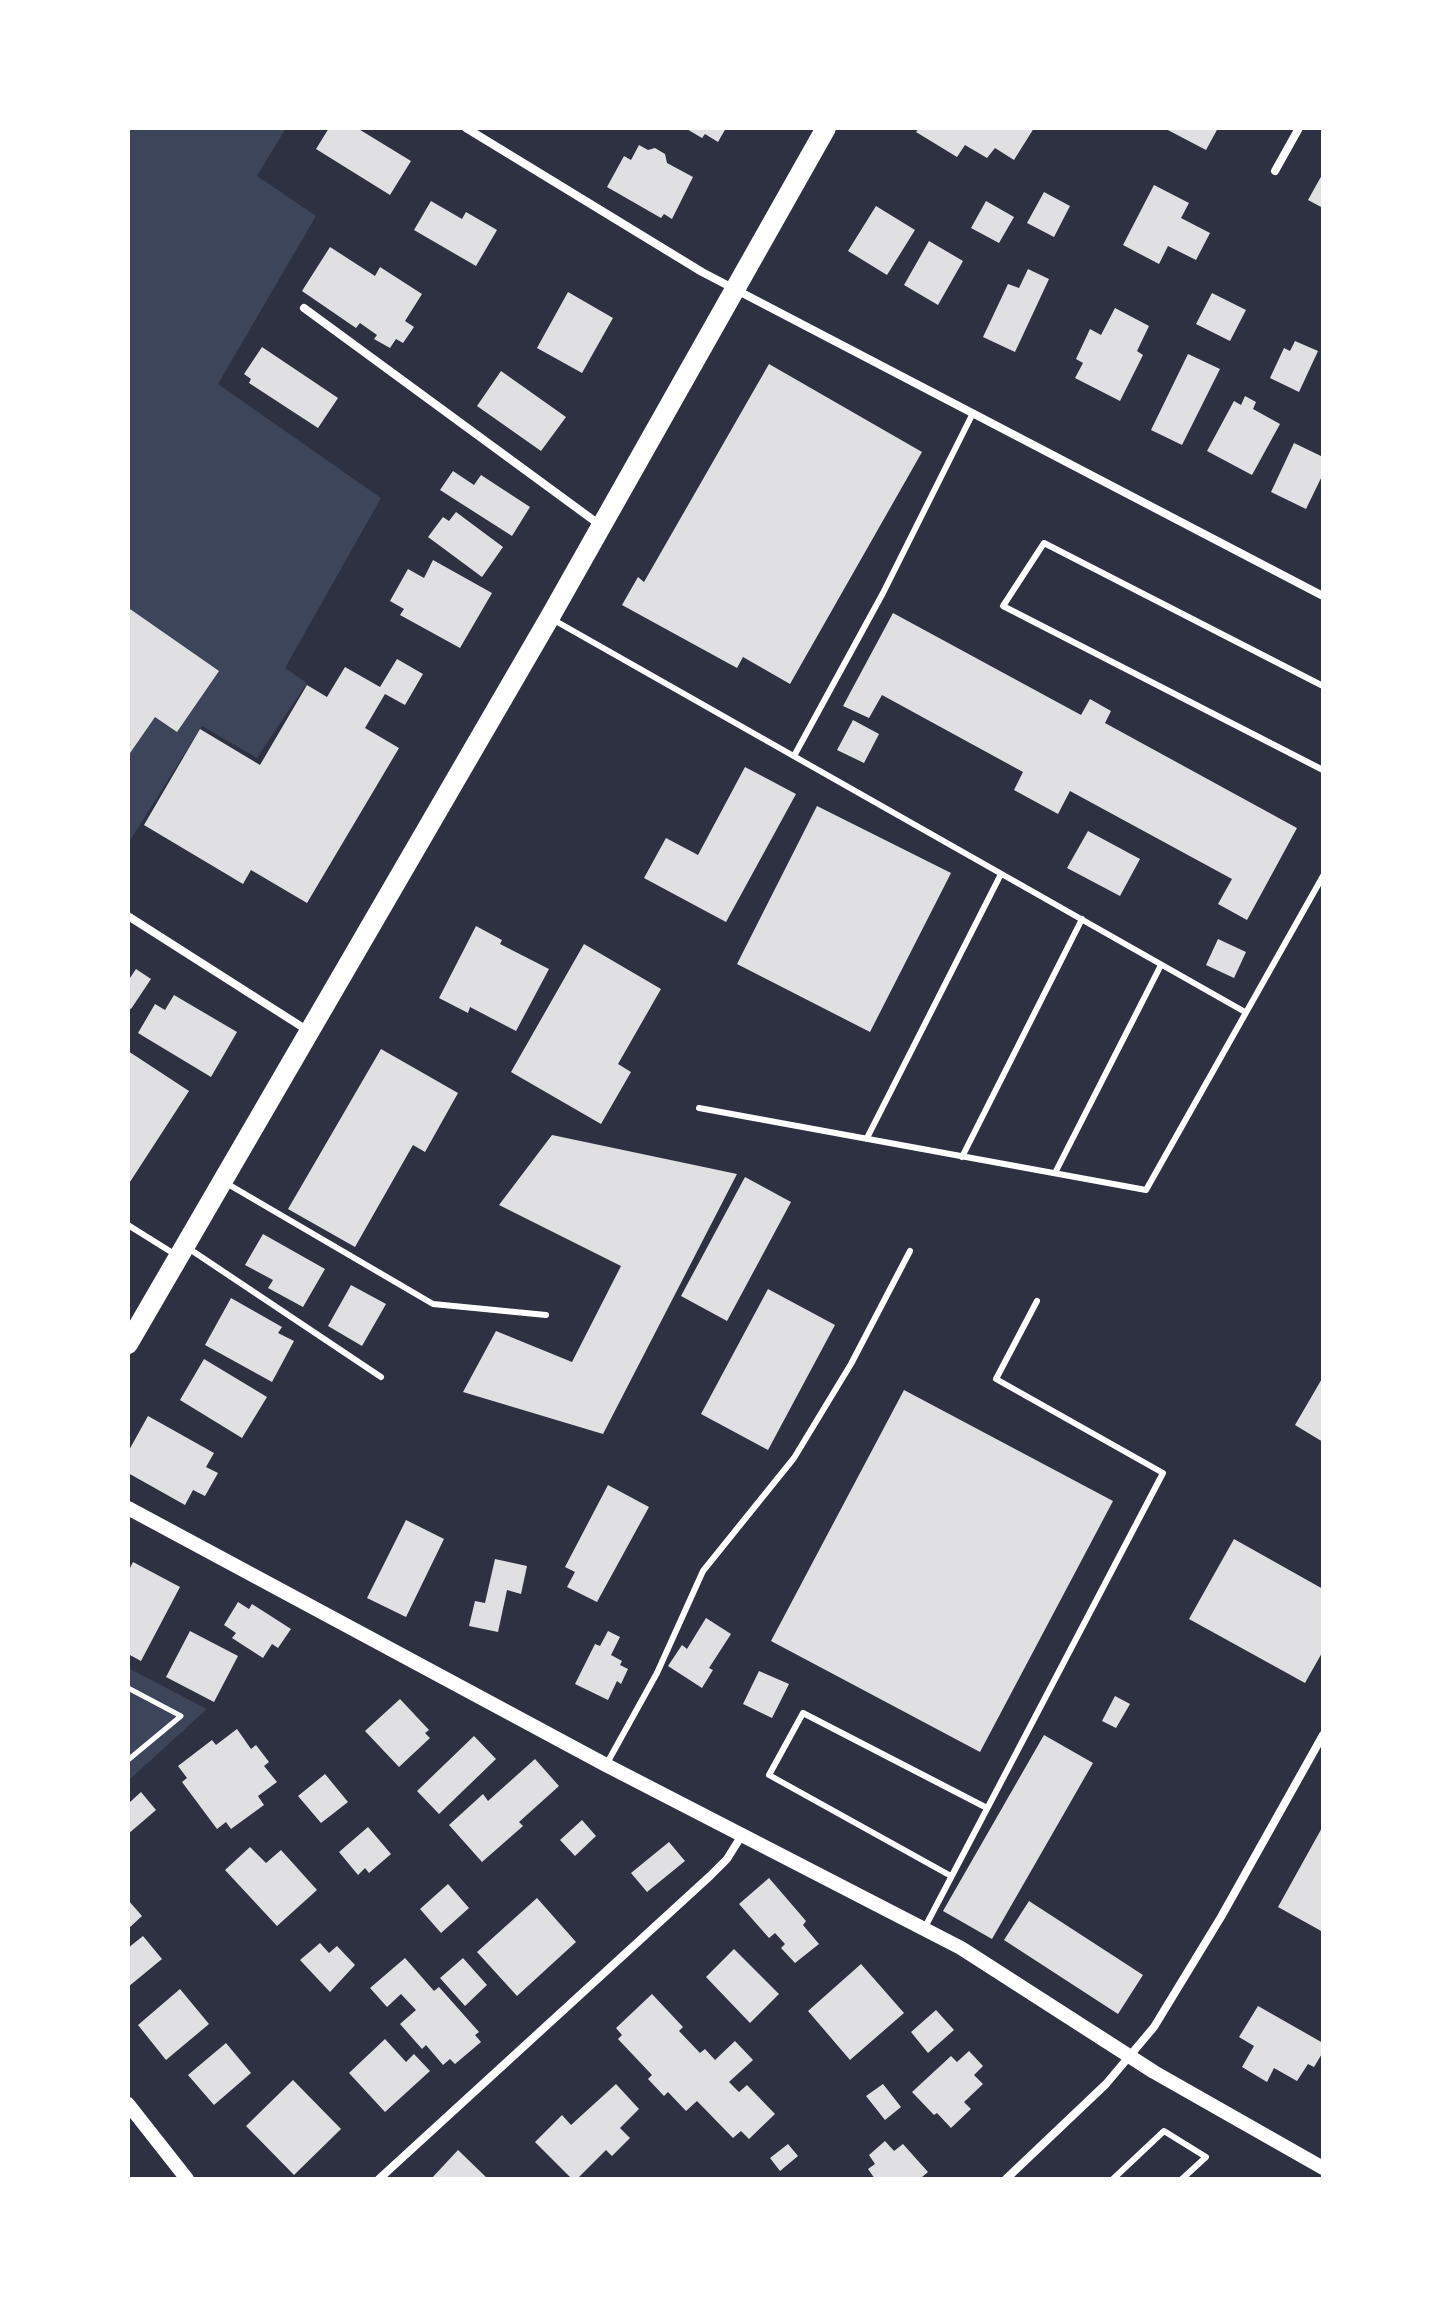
<!DOCTYPE html>
<html>
<head>
<meta charset="utf-8">
<style>
  body { margin:0 }
  #map { position:relative; width:1451px; height:2307px; overflow:hidden; background:#2d3142; font-family:"Space Grotesk",sans-serif }
  canvas { display:block }
  .frame { position:absolute; inset:0; border:130px solid #fff; pointer-events:none }
</style>
</head>
<body>
<div id="map">
<canvas width="1451" height="2307"></canvas>
<div class="frame"></div>
</div>
<script>
const ctx = document.querySelector('canvas').getContext('2d');
ctx.lineJoin = 'round';
function paint(path, color) { ctx.fillStyle = color; ctx.fill(path, 'evenodd'); }
const toPath = rows => new Path2D(rows.map(r => 'M' + r).join(''));
function stroke(path, color, width, dash) { ctx.strokeStyle = color; ctx.lineWidth = width; ctx.lineCap = dash ? 'butt' : 'round'; ctx.setLineDash(dash || []); ctx.stroke(path); }
const green = toPath([
  [128,128,286,128,257,176,316,216,218,384,381,498,285,668,307,683,257,758,202,726,128,844],
  [128,1668,207,1709,128,1781]
]);
const building = toPath([
  [329,128,357,128,411,161,390,195,316,149],
  [685,128,726,128,718,142,705,134,702,138],
  [919,128,992,129,1034,128,1014,160,995,148,987,158,965,145,957,157,916,132],
  [1164,128,1218,128,1206,150],
  [639,145,648,150,655,148,665,154,667,163,693,177,672,219,664,214,661,218,607,187,624,156,631,160],
  [1323,173,1323,208,1308,200],
  [1154,185,1189,203,1181,218,1210,233,1196,260,1168,246,1159,264,1123,245],
  [1044,192,1070,206,1054,237,1027,223],
  [431,201,462,219,466,212,497,230,476,266,414,230],
  [986,201,1014,217,999,243,971,228],
  [876,206,915,230,887,275,848,251],
  [929,241,963,261,938,305,904,285],
  [330,247,375,276,380,267,422,294,405,321,414,327,403,343,396,339,390,348,374,339,377,335,360,323,356,328,302,291],
  [1028,269,1049,279,1015,352,983,337,1008,284,1019,288],
  [568,292,613,318,582,373,537,348],
  [1212,293,1246,310,1230,341,1196,324],
  [1115,308,1149,326,1137,351,1143,355,1120,401,1075,378,1083,363,1076,359,1090,329,1101,335],
  [1295,341,1318,351,1299,392,1270,378,1284,348,1290,351],
  [262,347,338,398,318,428,249,383,251,379,244,374],
  [1188,354,1220,369,1182,445,1151,430],
  [769,364,922,452,790,684,743,657,737,668,622,605,638,577,644,582],
  [501,371,566,417,541,451,477,406],
  [1245,396,1256,402,1253,409,1280,424,1252,475,1207,451,1234,401,1241,405],
  [1294,443,1323,457,1323,474,1306,509,1271,492],
  [453,471,474,485,481,475,530,507,512,536,440,490],
  [456,512,503,547,482,577,428,537,443,517,449,521],
  [433,560,492,593,460,648,400,615,404,609,390,601,408,569,424,578],
  [130,609,219,671,177,732,155,717,128,756],
  [893,613,1081,715,1090,699,1111,711,1105,723,1297,828,1247,920,1218,904,1232,879,1070,791,1058,814,1014,790,1023,772,882,695,869,718,843,706],
  [397,659,423,674,405,705,385,694,365,728,399,748,307,903,251,870,243,884,144,825,200,729,260,765,307,685,327,697,345,667,380,687],
  [853,720,879,734,864,763,837,750],
  [745,767,796,794,726,922,644,878,666,838,698,855],
  [817,806,951,873,870,1032,737,964],
  [1088,831,1140,859,1120,896,1067,868],
  [476,926,502,940,500,944,549,969,516,1031,470,1007,468,1013,439,998],
  [1218,939,1246,952,1234,978,1206,965],
  [584,944,661,989,618,1064,631,1072,601,1124,511,1072],
  [136,969,151,979,131,1009,128,1007,128,981],
  [174,995,237,1032,211,1077,138,1033,155,1004,165,1010],
  [381,1049,458,1093,425,1152,413,1145,355,1247,288,1209],
  [128,1051,189,1091,128,1185],
  [552,1135,737,1174,603,1434,463,1392,496,1331,572,1362,621,1266,499,1205],
  [745,1177,791,1202,727,1321,681,1296],
  [263,1234,325,1269,303,1307,268,1288,273,1280,245,1265],
  [351,1285,386,1304,362,1346,328,1326],
  [768,1289,835,1325,768,1450,701,1414],
  [231,1298,282,1327,278,1333,294,1341,272,1382,205,1345],
  [204,1359,267,1397,242,1438,180,1400],
  [1323,1377,1323,1442,1295,1425],
  [904,1390,1113,1501,980,1752,771,1641],
  [148,1416,214,1453,206,1467,218,1473,205,1496,193,1490,185,1505,128,1473,128,1452],
  [608,1485,649,1507,597,1602,567,1587,575,1572,565,1567],
  [406,1520,444,1539,406,1617,367,1598],
  [1234,1539,1323,1589,1323,1651,1305,1683,1189,1619],
  [495,1559,527,1566,521,1594,507,1590,498,1632,469,1626,475,1601,485,1603],
  [133,1562,180,1587,141,1661,128,1654,128,1572],
  [238,1602,249,1609,252,1604,291,1629,278,1648,272,1644,263,1658,232,1638,236,1633,224,1625],
  [706,1618,731,1634,709,1668,713,1670,702,1688,668,1666,682,1645,687,1649],
  [190,1631,238,1656,214,1702,166,1677],
  [608,1631,620,1637,611,1655,622,1661,620,1665,628,1669,621,1684,617,1681,608,1700,575,1684,595,1644,600,1646],
  [759,1671,789,1684,772,1718,743,1704],
  [1115,1696,1130,1704,1116,1728,1102,1721],
  [400,1699,429,1730,425,1733,430,1738,399,1767,365,1731],
  [237,1729,251,1749,256,1745,269,1762,264,1766,277,1782,258,1796,264,1805,231,1829,226,1822,217,1829,182,1782,187,1778,178,1766,212,1740,216,1745],
  [1044,1735,1093,1763,992,1939,943,1911],
  [474,1736,496,1759,439,1814,417,1791],
  [535,1759,559,1786,519,1822,523,1826,482,1862,449,1825,483,1794,488,1801],
  [325,1774,348,1802,321,1823,298,1796],
  [141,1792,156,1810,128,1834,128,1799,130,1802],
  [582,1820,596,1836,575,1856,560,1840],
  [1323,1826,1323,1932,1278,1907],
  [368,1827,391,1854,369,1873,365,1868,358,1875,339,1852],
  [669,1842,685,1861,647,1892,631,1873],
  [250,1847,266,1863,281,1850,317,1890,277,1926,225,1870],
  [769,1878,806,1921,803,1925,819,1944,795,1963,781,1948,785,1944,775,1933,769,1938,739,1904],
  [448,1884,469,1908,441,1933,420,1909],
  [537,1898,576,1942,517,1996,477,1952],
  [128,1900,142,1916,128,1929],
  [1029,1901,1143,1975,1118,2014,1004,1940],
  [143,1936,162,1959,128,1987,128,1948],
  [320,1943,329,1953,337,1946,355,1965,330,1992,300,1960],
  [734,1949,779,1994,750,2023,706,1977],
  [405,1958,434,1991,439,1987,479,2032,475,2035,481,2042,455,2064,450,2059,443,2065,426,2045,422,2049,400,2024,416,2010,401,1994,387,2007,370,1988],
  [463,1958,487,1985,465,2006,440,1978],
  [861,1964,904,2013,850,2060,808,2011],
  [180,1989,209,2024,166,2060,138,2025],
  [652,1994,683,2027,679,2031,700,2053,705,2049,715,2060,735,2041,753,2060,729,2082,739,2092,747,2085,775,2114,749,2139,741,2131,733,2138,697,2101,686,2111,668,2092,664,2096,648,2079,652,2075,618,2039,622,2035,616,2028],
  [1258,2006,1323,2043,1323,2052,1314,2067,1308,2064,1297,2081,1274,2068,1267,2082,1242,2067,1254,2046,1239,2037],
  [936,2010,954,2030,928,2053,911,2032],
  [385,2039,406,2062,414,2054,430,2071,385,2112,349,2073],
  [226,2043,251,2073,214,2105,188,2075],
  [969,2051,983,2066,974,2075,983,2084,964,2102,971,2109,951,2128,937,2113,934,2115,912,2092,951,2056,957,2062],
  [293,2080,341,2129,294,2175,246,2126],
  [616,2084,639,2109,620,2128,630,2138,612,2156,606,2150,577,2179,572,2179,535,2142,562,2115,571,2125],
  [883,2084,901,2107,885,2120,866,2096],
  [885,2141,894,2151,903,2144,928,2172,922,2177,924,2179,875,2179,868,2169,875,2164,869,2155],
  [788,2144,798,2156,780,2171,770,2158],
  [458,2150,488,2179,431,2179]
]);
const path = toPath([
  [128,1688,181,1716,128,1760]
]);
const service = toPath([
  [552,619,1245,1012],
  [1323,686,1044,543,1003,606,1323,770],
  [794,756,883,593,973,413],
  [699,1108,1146,1190,1323,876],
  [867,1138,1001,874],
  [962,1157,1082,919],
  [1055,1173,1161,965],
  [226,1183,433,1304,546,1315],
  [128,1225,176,1255],
  [188,1248,381,1377],
  [606,1765,657,1673,703,1571,794,1458,851,1364,910,1251],
  [951,1876,769,1775,803,1713,987,1808],
  [924,1929,1163,1473,996,1379,1037,1301],
  [1113,2179,1164,2131,1206,2157,1182,2179]
]);
const minor = toPath([
  [466,128,702,272,1323,596],
  [1275,171,1299,128],
  [304,308,600,525],
  [128,916,310,1032],
  [379,2179,710,1876,727,1859,742,1835],
  [1006,2179,1106,2084,1154,2027,1221,1917,1323,1735]
]);
const tertiary = toPath([
  [128,1508,606,1765,961,1948,1154,2072,1323,2168],
  [128,2104,187,2179]
]);
const primary = toPath([
  [128,1344,550,617,826,128]
]);
paint(green, '#3c4559');
paint(building, '#e0e0e3');
stroke(path, '#fff', 5);
stroke(service, '#fff', 6);
stroke(minor, '#fff', 8);
stroke(tertiary, '#fff', 14);
stroke(primary, '#fff', 20);
</script>
</body>
</html>
